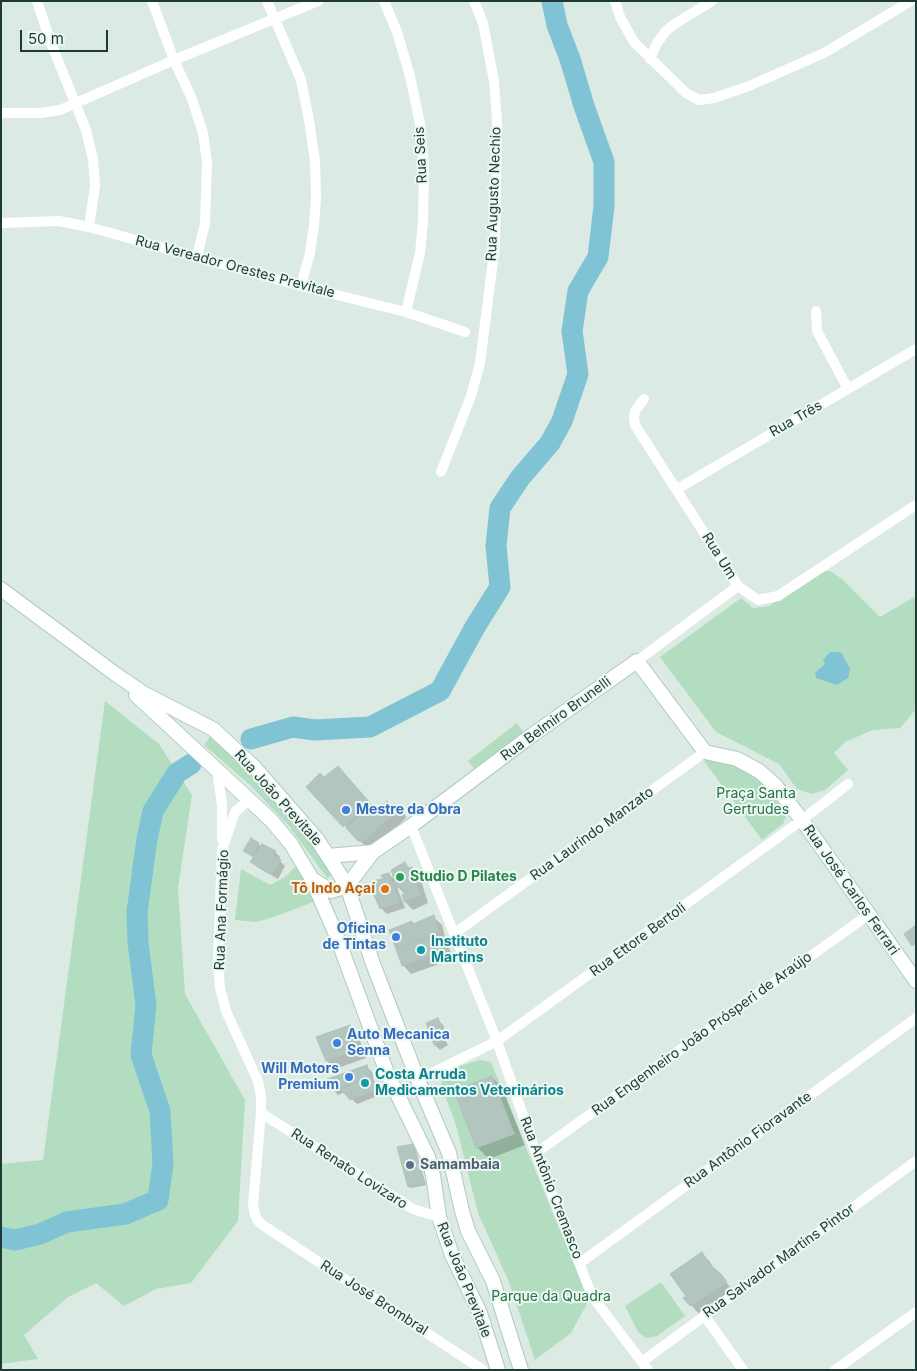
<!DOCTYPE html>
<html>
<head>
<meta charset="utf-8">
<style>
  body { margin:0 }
  #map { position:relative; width:917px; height:1371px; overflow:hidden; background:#dceae4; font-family:Inter,sans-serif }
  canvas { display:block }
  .frame { position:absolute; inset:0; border:2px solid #1d3a34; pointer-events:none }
  .scale { position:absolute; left:20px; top:30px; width:88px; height:22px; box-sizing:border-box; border:2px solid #1d3a34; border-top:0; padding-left:6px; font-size:15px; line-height:18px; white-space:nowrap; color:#1d3a34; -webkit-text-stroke:4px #edf7f2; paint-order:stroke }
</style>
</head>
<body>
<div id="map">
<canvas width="917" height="1371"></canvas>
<div class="frame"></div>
<div class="scale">50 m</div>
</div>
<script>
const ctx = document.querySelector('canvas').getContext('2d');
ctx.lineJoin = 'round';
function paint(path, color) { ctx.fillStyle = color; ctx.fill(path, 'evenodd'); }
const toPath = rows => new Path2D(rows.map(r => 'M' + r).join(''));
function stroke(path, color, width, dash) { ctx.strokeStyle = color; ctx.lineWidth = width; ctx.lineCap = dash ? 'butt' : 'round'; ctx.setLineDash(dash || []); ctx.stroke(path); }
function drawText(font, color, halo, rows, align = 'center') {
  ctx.font = font + ' Inter,sans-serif'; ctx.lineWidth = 4; ctx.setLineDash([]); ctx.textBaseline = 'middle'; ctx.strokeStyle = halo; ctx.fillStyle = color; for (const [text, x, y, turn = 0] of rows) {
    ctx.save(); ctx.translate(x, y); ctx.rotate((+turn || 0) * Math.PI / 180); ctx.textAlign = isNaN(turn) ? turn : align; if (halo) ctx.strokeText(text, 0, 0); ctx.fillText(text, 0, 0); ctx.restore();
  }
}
const green = toPath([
  [820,571,830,571,842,579,880,617,916,596,916,709,900,728,873,730,845,742,834,753,848,770,825,790,812,794,797,789,779,764,716,732,660,657,741,598,753,608,769,606],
  [105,701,159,744,192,795,178,888,185,994,245,1100,238,1221,191,1283,156,1289,124,1306,96,1283,68,1297,24,1335,38,1359,1,1364,1,1164,43,1160],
  [517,723,524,733,475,770,468,761],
  [211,735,277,802,310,838,335,874,327,878,289,826,250,785,204,745],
  [711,757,750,768,781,807,786,816,783,824,762,840,704,761],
  [297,865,318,900,277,916,256,922,235,920,241,869,270,885,285,877],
  [480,1060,491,1062,559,1228,578,1269,589,1300,571,1333,535,1360,509,1282,478,1213,456,1125,441,1085,444,1077,453,1068],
  [661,1282,685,1316,657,1336,646,1338,638,1332,625,1306]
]);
const water = toPath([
  [830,652,841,652,850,669,848,678,837,685,816,678,815,673,825,664,823,660]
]);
const shadow = toPath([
  [338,768,378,811,396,806,405,814,406,818,373,849,368,849,356,837,308,787,324,779],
  [259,844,262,847,275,852,280,857,279,860,285,866,278,879,257,867,252,862,254,858,244,850],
  [405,864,420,877,428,903,413,910,405,902,403,896,407,896,396,885,405,908,387,914,381,908,384,880,389,874,397,882],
  [433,917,442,925,446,941,444,941,448,945,453,959,411,974,403,965,391,931,412,923,414,925],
  [438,1020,443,1025,447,1036,444,1038,448,1045,440,1050,435,1045,427,1024],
  [350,1026,358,1035,366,1058,335,1069,327,1061],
  [366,1066,372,1072,374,1081,380,1095,357,1104,345,1092,338,1095,333,1089],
  [492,1077,503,1089,525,1145,489,1159,477,1147],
  [413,1145,415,1148,426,1185,411,1188,409,1186],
  [702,1253,710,1262,715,1271,734,1291,699,1314,685,1298,688,1296]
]);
const river = toPath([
  [251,739,293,727,315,730,370,727,440,691,475,627,500,587,496,546,500,508,520,478,550,443,562,421,578,374,572,331,578,291,598,257,604,206,604,162,584,106,570,59,557,25,552,1],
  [1,1237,15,1240,40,1234,67,1222,125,1214,158,1200,163,1164,160,1111,141,1055,146,1005,138,943,137,912,147,839,153,811,177,773,191,764]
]);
const building = toPath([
  [338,766,370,803,343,827,306,787,320,773,324,777,338,766],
  [387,801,392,807,397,805,399,809,364,841,358,841,346,828,372,805,377,810,387,801],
  [251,838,259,843,252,856,243,851,251,838],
  [262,844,276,851,274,855,281,860,272,874,250,862,262,844],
  [405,862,408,868,412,867,420,895,404,902,402,895,406,894,402,887,397,888,391,870,405,862],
  [389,873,400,902,380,909,374,895,377,894,373,884,377,883,376,880,383,879,381,875,389,873],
  [434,915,439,932,396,949,389,930,412,921,413,924,434,915],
  [916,925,916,943,912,946,904,934,916,925],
  [440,935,446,951,402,966,396,949,440,935],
  [438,1018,443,1030,440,1032,443,1040,434,1045,426,1023,438,1018],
  [350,1025,358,1050,326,1061,316,1037,350,1025],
  [367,1065,370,1076,332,1090,327,1079,367,1065],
  [492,1076,514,1134,476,1148,454,1091,492,1076],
  [371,1077,376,1090,350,1100,341,1089,371,1077],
  [413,1144,424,1183,408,1187,397,1147,413,1144],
  [702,1252,709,1264,722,1275,727,1282,690,1306,683,1298,686,1296,670,1274,702,1252]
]);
const street = toPath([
  [37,1,51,43,86,130,93,159,95,186,89,227],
  [152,1,174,60,192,99,203,133,207,162,205,224,197,256],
  [267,1,301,80,309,120,315,161,316,198,314,225,310,253,301,286],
  [384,1,397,32,410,76,420,124,424,167,423,222,420,253,406,312],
  [615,1,620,17,634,42,686,93,699,100,714,98,749,86,824,53,911,1],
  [650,59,657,43,665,32,673,25,712,1],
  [1,113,41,113,60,110,174,60,318,1],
  [1,223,59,221,89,227,301,286,406,312,465,332],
  [816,311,817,331,848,389],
  [644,399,635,411,634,418,635,425,738,586,758,600,778,596,916,505],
  [441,472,471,396,480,363,495,245,497,121,494,81,483,23,474,1],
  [677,489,916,349],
  [637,661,738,586],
  [217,770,222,805,222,839],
  [253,802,244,804,235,812,222,850,218,964,220,988,226,1011,258,1081,261,1096,261,1113,253,1205,255,1215,258,1221,264,1226,483,1370],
  [411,826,497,1041,536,1153,592,1296,648,1370],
  [455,933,705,752],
  [418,1080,497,1041,802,820,848,784],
  [261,1113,413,1209,439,1217],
  [536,1153,868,915],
  [580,1263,916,1018],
  [704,1315,743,1370],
  [643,1361,916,1161],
  [835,1370,916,1312]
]);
const secondary = toPath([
  [1,589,114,673,143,693,213,729,255,768,316,838,328,856,347,886,373,964,418,1080,449,1153,462,1211,468,1231,493,1281,521,1370],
  [136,695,271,820,291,844,312,879,337,937,387,1073,428,1157,433,1175,439,1217,452,1255,480,1313,498,1370],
  [328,856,373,852],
  [312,879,331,891,347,886,373,852,411,826,528,738,637,661,705,752,737,759,759,771,775,785,802,820,916,981]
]);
const markers = [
  [346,810,5,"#3f7fe0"],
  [400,877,5,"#2e9e5b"],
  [385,889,5,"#e8710a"],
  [396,937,5,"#3f7fe0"],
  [421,950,5,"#0f9aa8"],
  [337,1043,5,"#3f7fe0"],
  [349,1077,5,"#3f7fe0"],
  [365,1083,5,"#0f9aa8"],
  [410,1165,5,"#5c6f8a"]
];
const streetNames = [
  ["Rua Seis",421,155,-93],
  ["Rua Augusto Nechio",494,194,-88],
  ["Rua Vereador Orestes Previtale",235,267,15],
  ["Rua Três",796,419,-30],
  ["Rua Um",719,556,58],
  ["Rua Belmiro Brunelli",556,719,-36],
  ["Rua João Previtale",278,798,48],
  ["Rua Laurindo Manzato",592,834,-36],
  ["Rua José Carlos Ferrari",851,890,55],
  ["Rua Ana Formágio",222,910,-88],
  ["Rua Ettore Bertoli",638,940,-36],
  ["Rua Engenheiro João Prósperi de Araújo",702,1034,-36],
  ["Rua Antônio Fioravante",748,1140,-36],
  ["Rua Renato Lovizaro",349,1169,33],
  ["Rua Antônio Cremasco",551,1188,69],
  ["Rua Salvador Martins Pintor",779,1261,-36],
  ["Rua João Previtale",464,1280,68],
  ["Rua José Brombral",374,1298,33]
];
const parkNames = [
  ["Praça Santa",756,794],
  ["Gertrudes",756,810],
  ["Parque da Quadra",551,1297]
];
const shopNames = [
  ["Mestre da Obra",356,810],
  ["Oficina",386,929,"right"],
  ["de Tintas",386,945,"right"],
  ["Auto Mecanica",347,1035],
  ["Senna",347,1051],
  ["Will Motors",339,1069,"right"],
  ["Premium",339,1085,"right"]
];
const leisureNames = [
  ["Studio D Pilates",410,877]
];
const foodNames = [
  ["Tô Indo Açaí",375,889]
];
const cultureNames = [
  ["Instituto",431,942],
  ["Martins",431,958],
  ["Costa Arruda",375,1075],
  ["Medicamentos Veterinários",375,1091]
];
const serviceNames = [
  ["Samambaia",420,1165]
];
paint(green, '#b3ddc0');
paint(water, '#7fc3d4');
paint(shadow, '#0003');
stroke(river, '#7fc3d4', 21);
paint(building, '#b2c5be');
stroke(building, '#afc4bc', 1);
stroke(secondary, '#afcac2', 16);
stroke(street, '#fff', 10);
stroke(secondary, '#fff', 14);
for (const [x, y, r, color] of markers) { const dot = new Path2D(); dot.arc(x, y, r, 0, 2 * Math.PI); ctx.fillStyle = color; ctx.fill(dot); stroke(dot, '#edf7f2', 2); }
drawText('14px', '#1d3a34', '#edf7f2', streetNames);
drawText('14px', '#257347', '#edf7f2', parkNames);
drawText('bold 14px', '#366cbe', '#edf7f2', shopNames, 'left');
drawText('bold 14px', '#27864d', '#edf7f2', leisureNames, 'left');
drawText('bold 14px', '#c56008', '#edf7f2', foodNames, 'right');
drawText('bold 14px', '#0d838f', '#edf7f2', cultureNames, 'left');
drawText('bold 14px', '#4e5e75', '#edf7f2', serviceNames, 'left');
</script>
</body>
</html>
